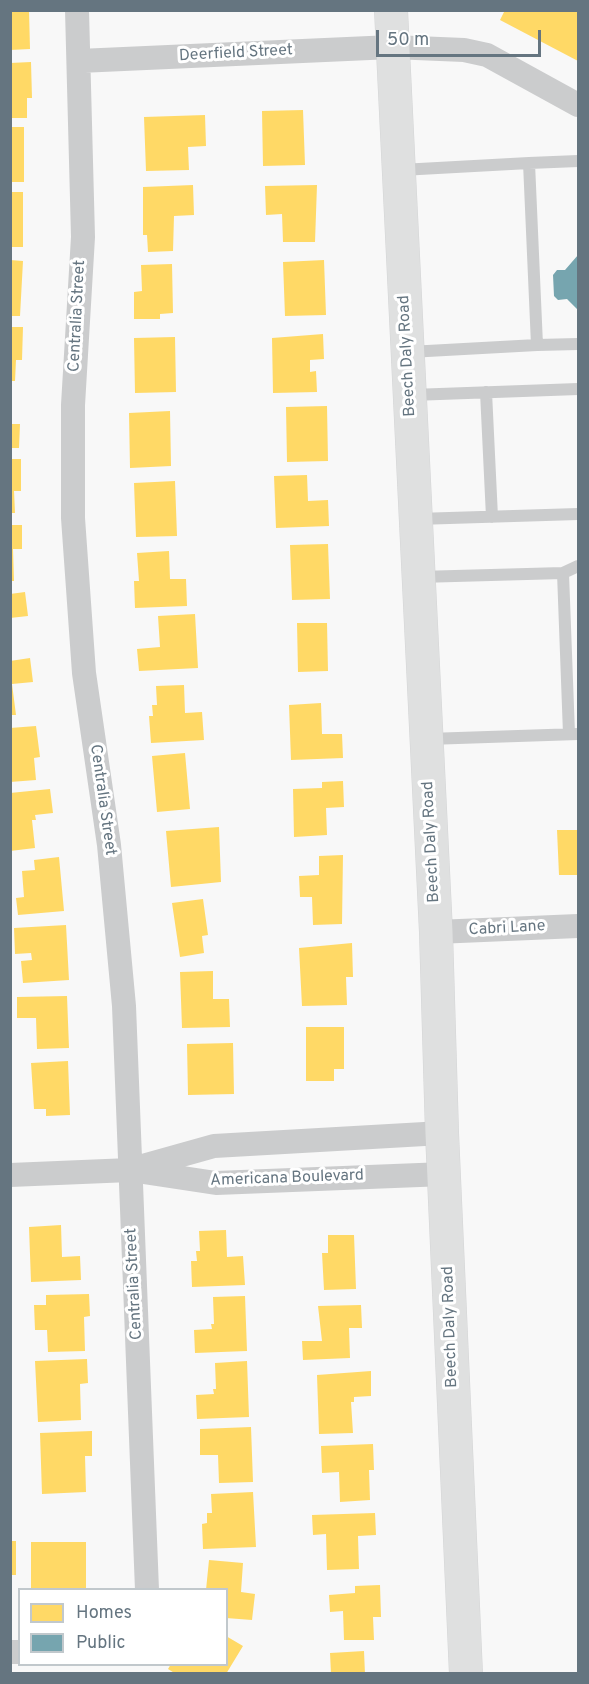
<!DOCTYPE html>
<html>
<head>
<meta charset="utf-8">
<style>
  body { margin:0 }
  #map { position:relative; width:589px; height:1684px; overflow:hidden; background:#f8f8f8; font-family:Overpass,sans-serif }
  canvas { display:block }
  .frame { position:absolute; inset:0; border:12px solid #657580; pointer-events:none }
  .legend { position:absolute; left:18px; top:1588px; width:210px; height:78px; box-sizing:border-box; background:#fff; border:2px solid #c1c8cc; margin:0; padding:8px 10px; list-style:none; font-size:18px; color:#657580 }
  .legend li { display:flex; align-items:center; gap:12px; height:30px }
  .legend b { width:30px; border:2px solid #c1c8cc }
  .scale { position:absolute; left:376px; top:30px; width:165px; height:27px; box-sizing:border-box; border:3px solid #657580; border-top:0; padding-left:8px; font-size:18px; line-height:21px; white-space:nowrap; color:#657580; -webkit-text-stroke:4px #fff; paint-order:stroke }
</style>
</head>
<body>
<div id="map">
<canvas width="589" height="1684"></canvas>
<div class="frame"></div>
<ul class="legend">
<li><b style="height:16px;background:#ffd966"></b>Homes</li>
<li><b style="height:16px;background:#76a5af"></b>Public</li>
</ul>
<div class="scale">50 m</div>
</div>
<script>
const ctx = document.querySelector('canvas').getContext('2d');
ctx.lineJoin = 'round';
function paint(path, color) { ctx.fillStyle = color; ctx.fill(path, 'evenodd'); }
const toPath = rows => new Path2D(rows.map(r => 'M' + r).join(''));
function stroke(path, color, width, dash) { ctx.strokeStyle = color; ctx.lineWidth = width; ctx.lineCap = dash ? 'butt' : 'round'; ctx.setLineDash(dash || []); ctx.stroke(path); }
function drawText(font, color, halo, rows, align = 'center') {
  ctx.font = font + ' Overpass,sans-serif'; ctx.lineWidth = 6; ctx.setLineDash([]); ctx.textBaseline = 'middle'; ctx.strokeStyle = halo; ctx.fillStyle = color; for (const [text, x, y, turn = 0] of rows) {
    ctx.save(); ctx.translate(x, y); ctx.rotate((+turn || 0) * Math.PI / 180); ctx.textAlign = isNaN(turn) ? turn : align; if (halo) ctx.strokeText(text, 0, 0); ctx.fillText(text, 0, 0); ctx.restore();
  }
}
const homes = toPath([
  [10,10,29,10,30,49,10,50],
  [505,10,578,10,578,61,500,20],
  [31,62,32,98,27,98,27,118,10,118,10,63],
  [303,110,305,165,263,166,262,111],
  [205,115,206,146,188,147,189,170,146,171,144,117],
  [10,127,24,127,24,182,10,182],
  [193,185,194,215,174,216,173,251,148,252,147,235,143,235,143,187],
  [317,185,315,242,283,242,282,214,266,215,265,186],
  [10,192,23,192,23,247,10,247],
  [10,260,23,261,20,316,10,316],
  [324,260,326,315,285,316,283,262],
  [172,264,173,313,160,314,160,319,134,319,134,292,142,291,141,265],
  [10,327,23,327,22,360,16,360,15,381,10,381],
  [323,334,324,359,310,360,310,372,316,371,317,392,273,393,272,338],
  [175,337,176,392,135,393,134,338],
  [327,406,328,461,287,462,286,407],
  [170,411,171,466,130,468,129,413],
  [10,424,20,424,19,448,10,448],
  [10,459,21,459,21,491,14,491,15,513,10,513],
  [307,475,308,501,328,500,329,526,276,528,274,476],
  [175,481,177,536,136,537,134,483],
  [10,525,22,525,22,549,13,549,14,581,10,581],
  [328,544,330,599,292,600,290,545],
  [169,551,170,579,186,579,187,606,135,608,134,581,139,581,137,553],
  [25,592,28,616,10,618,10,594],
  [195,614,198,668,139,671,137,649,160,647,158,616],
  [297,623,327,623,328,671,298,672],
  [30,658,33,682,12,684,16,715,10,715,10,661],
  [184,685,185,713,202,712,204,740,151,743,149,716,153,716,152,705,157,705,156,686],
  [321,703,322,734,342,734,343,758,291,760,289,705],
  [36,726,40,757,34,758,36,780,10,782,10,728],
  [185,753,190,809,157,812,152,756],
  [343,781,344,807,326,808,327,835,294,837,293,789,322,788,322,782],
  [50,789,53,813,35,815,36,820,32,820,35,848,10,851,10,793],
  [219,827,221,882,171,887,166,831],
  [557,830,578,830,578,875,559,875],
  [343,855,342,924,313,925,312,897,300,897,299,876,319,875,319,856],
  [59,857,64,911,18,915,16,898,24,897,22,871,35,870,34,860],
  [203,899,208,935,202,936,204,953,180,957,172,903],
  [66,925,69,980,23,983,21,961,32,960,31,953,15,954,14,928],
  [352,943,353,977,346,977,347,1005,302,1006,299,948],
  [213,971,213,999,229,999,230,1027,182,1028,180,972],
  [67,996,69,1048,37,1049,36,1018,17,1018,17,997],
  [306,1027,344,1027,344,1069,334,1069,334,1081,306,1081],
  [233,1043,234,1094,188,1095,187,1044],
  [68,1061,70,1115,46,1116,46,1109,34,1109,31,1063],
  [61,1225,62,1257,80,1256,81,1280,31,1282,29,1227],
  [226,1230,227,1257,243,1256,245,1285,192,1287,191,1261,197,1261,196,1251,200,1251,199,1231],
  [328,1235,354,1235,356,1289,324,1290,322,1253,328,1253],
  [89,1294,90,1316,84,1317,85,1351,48,1352,47,1330,35,1330,34,1305,46,1305,46,1295],
  [245,1296,247,1351,195,1353,194,1330,212,1329,211,1324,214,1324,213,1297],
  [361,1305,362,1328,349,1328,350,1358,303,1360,302,1341,322,1341,318,1306],
  [87,1359,88,1383,80,1384,81,1420,38,1422,35,1361],
  [247,1361,249,1417,197,1419,196,1395,214,1394,213,1389,216,1389,215,1363],
  [371,1371,371,1396,354,1397,354,1402,351,1402,353,1433,319,1434,317,1375],
  [251,1427,253,1482,219,1483,218,1455,200,1455,200,1429],
  [92,1431,92,1456,85,1456,86,1492,42,1494,40,1433],
  [373,1444,374,1470,369,1470,370,1500,340,1502,339,1472,322,1473,321,1446],
  [253,1492,256,1547,203,1549,202,1524,207,1523,207,1513,212,1513,211,1494],
  [375,1513,376,1535,358,1536,359,1569,327,1570,326,1534,313,1535,312,1515],
  [10,1541,16,1541,16,1575,10,1575],
  [31,1542,86,1542,86,1590,31,1590],
  [209,1560,243,1563,241,1592,255,1594,252,1620,226,1618,226,1590,206,1590],
  [380,1585,381,1617,373,1617,374,1640,344,1640,343,1611,330,1612,329,1595,355,1593,355,1586],
  [226,1636,243,1646,226,1674,176,1674,168,1669,171,1664,226,1664],
  [364,1651,365,1674,331,1674,330,1653]
]);
const public = toPath([
  [578,255,578,310,567,299,558,300,554,296,553,275,557,270,565,270]
]);
const service = toPath([
  [529,163,578,161],
  [401,170,529,163,537,345,409,352],
  [537,345,578,344],
  [486,392,492,517],
  [412,395,578,389],
  [417,519,578,514],
  [563,573,569,734],
  [419,577,563,573,578,566],
  [428,739,578,734]
]);
const minor = toPath([
  [77,10,83,237,73,405,73,518,84,673,109,845,124,1006,147,1590],
  [79,61,392,47,464,50,487,55,578,105],
  [436,932,578,926],
  [139,1167,214,1146,442,1133],
  [10,1175,130,1170,216,1183,445,1174],
  [10,1652,20,1652]
]);
const secondary = toPath([
  [391,10,436,932,442,1133,466,1674]
]);
const streetNames = [
  ["Deerfield Street",236,54,-3],
  ["Centralia Street",78,316,-87],
  ["Beech Daly Road",408,356,-93],
  ["Centralia Street",102,800,82],
  ["Beech Daly Road",432,842,-93],
  ["Cabri Lane",507,929,-3],
  ["Americana Boulevard",287,1179,-2],
  ["Centralia Street",135,1284,-93],
  ["Beech Daly Road",451,1327,-92]
];
paint(homes, '#ffd966');
paint(public, '#76a5af');
stroke(secondary, '#d4d5d6', 34);
stroke(service, '#cbcccd', 12);
stroke(minor, '#cbcccd', 24);
stroke(secondary, '#dfe0e0', 33);
drawText('16px', '#657580', '#fff', streetNames);
</script>
</body>
</html>
